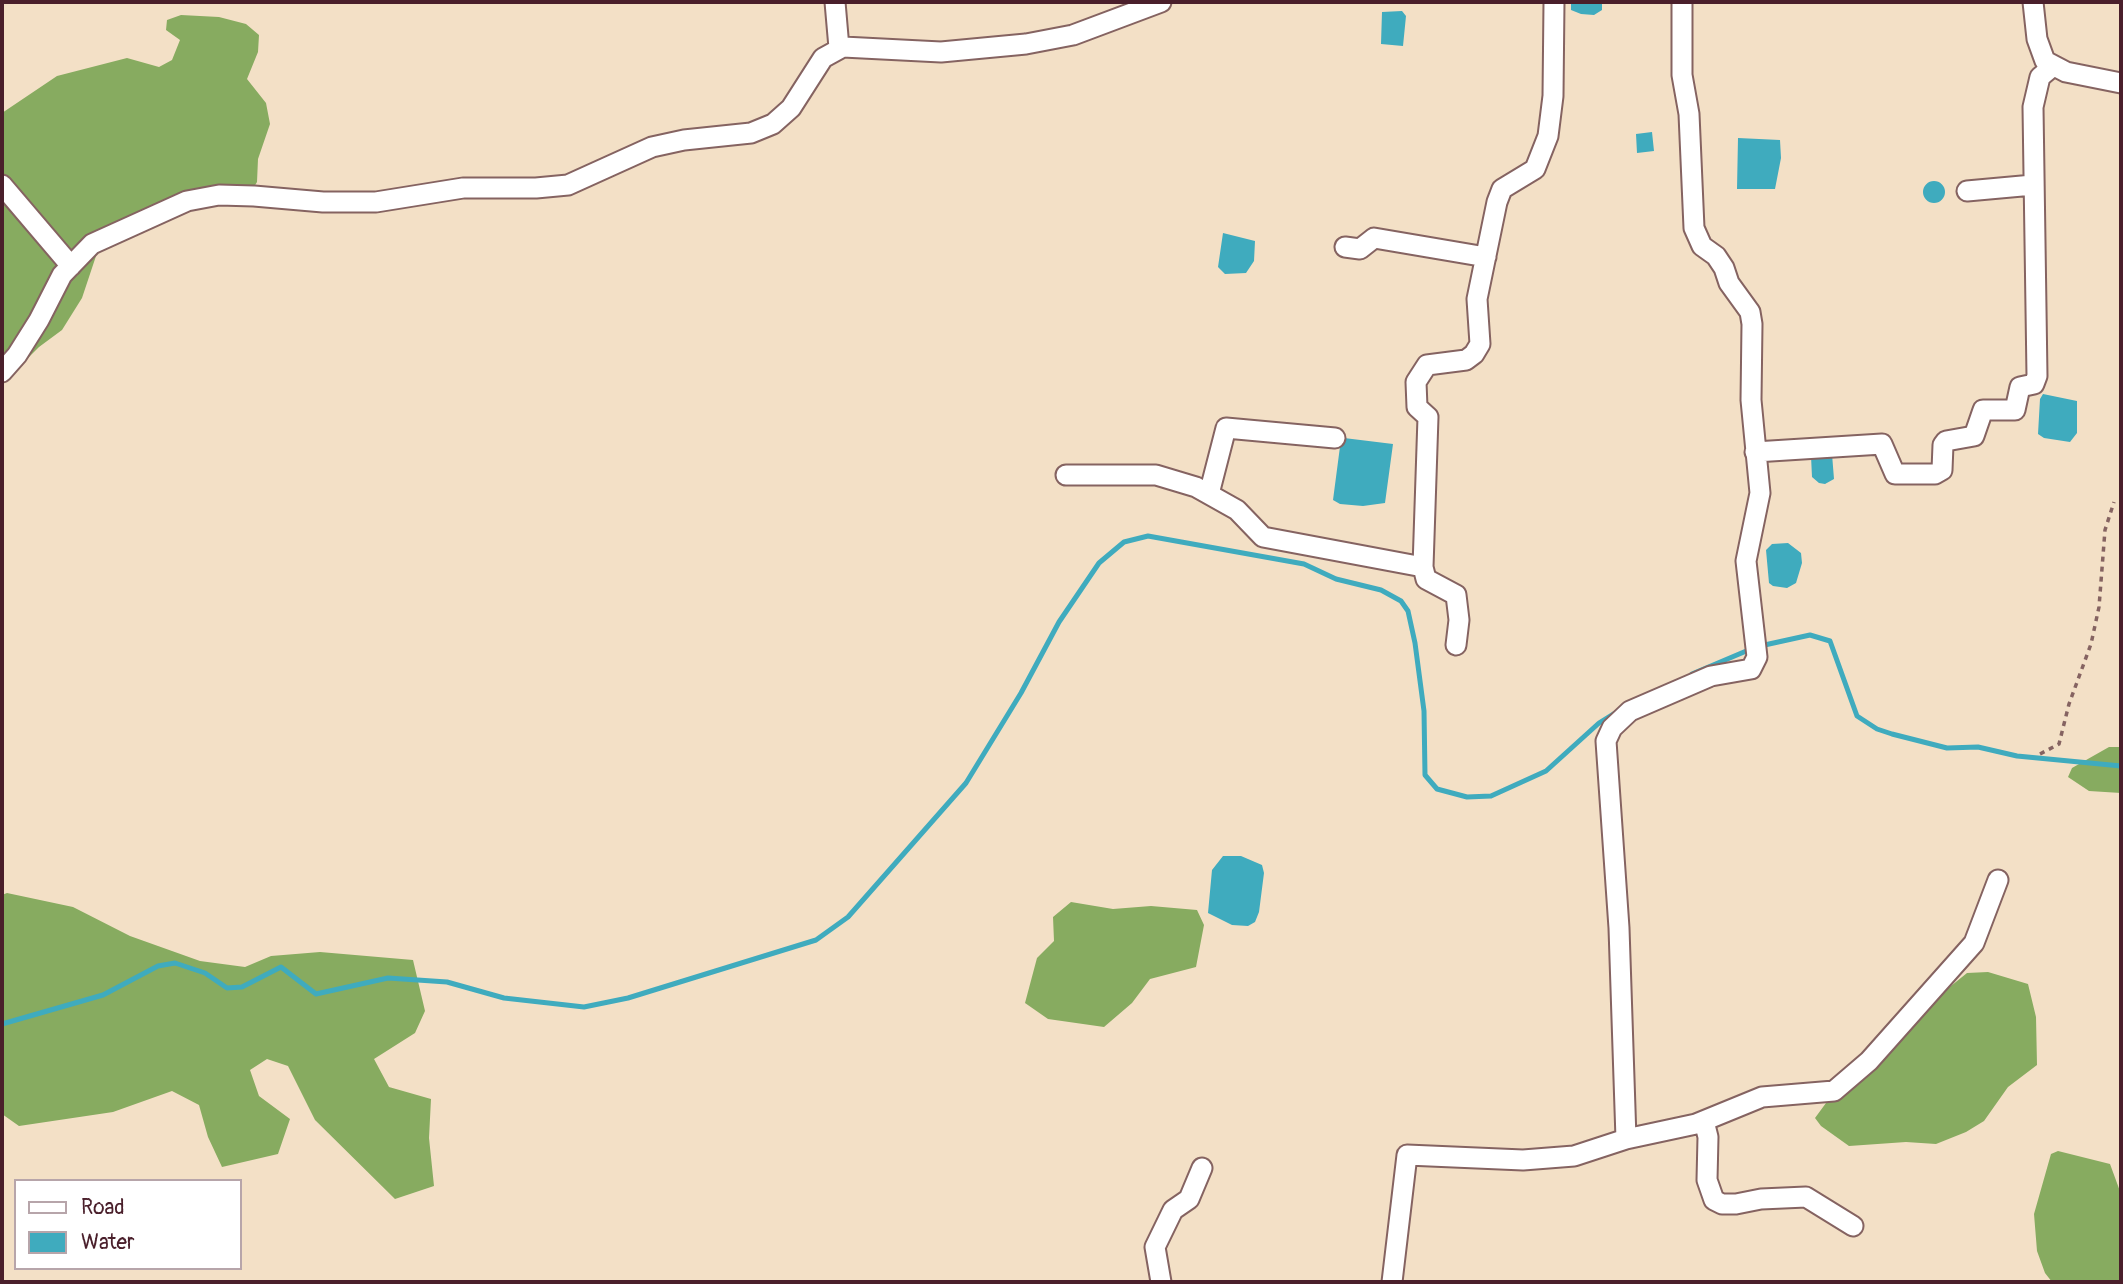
<!DOCTYPE html>
<html>
<head>
<meta charset="utf-8">
<style>
  body { margin:0 }
  #map { position:relative; width:2123px; height:1284px; overflow:hidden; background:#f3e0c6; font-family:Pangolin,sans-serif }
  canvas { display:block }
  .frame { position:absolute; inset:0; border:4px solid #4a1f2b; pointer-events:none }
  .legend { position:absolute; left:14px; top:1179px; width:228px; height:91px; box-sizing:border-box; background:#fff; border:2px solid #b7a5aa; margin:0; padding:9px 12px; list-style:none; font-size:21px; color:#4a1f2b }
  .legend li { display:flex; align-items:center; gap:14px; height:35px }
  .legend b { width:35px; border:2px solid #b7a5aa }
</style>
</head>
<body>
<div id="map">
<canvas width="2123" height="1284"></canvas>
<div class="frame"></div>
<ul class="legend">
<li><b style="height:9px;background:#fff"></b>Road</li>
<li><b style="height:19px;background:#3fabbe"></b>Water</li>
</ul>
</div>
<script>
const ctx = document.querySelector('canvas').getContext('2d');
ctx.lineJoin = 'round';
function paint(path, color) { ctx.fillStyle = color; ctx.fill(path, 'evenodd'); }
const toPath = rows => new Path2D(rows.map(r => 'M' + r).join(''));
function stroke(path, color, width, dash) { ctx.strokeStyle = color; ctx.lineWidth = width; ctx.lineCap = dash ? 'butt' : 'round'; ctx.setLineDash(dash || []); ctx.stroke(path); }
const forest = toPath([
  [181,15,219,17,246,24,259,35,258,52,247,79,266,103,270,124,258,159,257,182,246,200,188,209,104,232,82,298,62,330,39,347,17,369,2,377,2,113,57,76,127,58,159,67,172,60,180,40,166,30,167,20],
  [2109,747,2121,747,2121,793,2089,791,2068,777,2072,768],
  [7,893,73,907,130,936,200,961,245,967,271,956,320,952,413,960,425,1011,415,1033,374,1059,389,1087,431,1099,429,1138,434,1186,395,1199,315,1120,288,1066,267,1059,250,1070,259,1096,290,1119,278,1154,222,1167,208,1137,199,1105,172,1091,113,1112,19,1126,2,1114,2,895],
  [1071,902,1113,909,1151,906,1197,910,1204,925,1196,967,1150,979,1132,1003,1104,1027,1048,1019,1025,1003,1037,958,1054,941,1053,917],
  [1988,972,2028,984,2036,1017,2037,1065,2008,1087,1984,1121,1966,1132,1936,1144,1906,1142,1849,1146,1821,1126,1815,1118,1826,1103,1846,1095,1887,1054,1925,1007,1967,973],
  [2058,1151,2110,1164,2121,1194,2121,1282,2052,1282,2045,1273,2037,1251,2034,1214,2051,1154]
]);
const water = toPath([
  [1571,2,1602,2,1602,10,1594,15,1581,14,1571,10],
  [1402,11,1406,16,1403,46,1381,44,1382,12],
  [1652,132,1654,151,1637,153,1636,134],
  [1738,138,1780,140,1781,158,1775,189,1737,189],
  '1923 192a11 11 0 1 1 22 0a11 11 0 1 1-22 0Z',
  [1223,233,1255,241,1254,261,1246,273,1225,274,1218,267],
  [2043,394,2077,401,2077,433,2070,442,2044,438,2038,434,2040,399],
  [1344,438,1393,444,1385,503,1363,506,1340,504,1333,500,1341,439],
  [1832,454,1834,479,1825,484,1819,483,1812,477,1811,456],
  [1788,543,1801,553,1802,563,1796,583,1787,588,1773,586,1769,583,1766,550,1772,544],
  [1223,856,1241,856,1262,865,1264,873,1259,912,1255,922,1248,926,1232,925,1208,913,1212,870]
]);
const stream = toPath([
  [1760,646,1810,635,1830,641,1857,716,1877,729,1892,734,1947,748,1978,747,2017,756,2121,766],
  [1692,674,1751,649],
  [2,1024,103,995,158,966,175,963,205,973,227,988,242,987,281,967,316,994,388,978,447,982,504,998,584,1007,628,998,816,940,848,917,966,783,1021,693,1059,622,1099,563,1124,542,1148,536,1304,564,1336,579,1381,590,1401,601,1408,611,1415,643,1424,711,1425,775,1437,789,1467,797,1491,796,1546,771,1599,723,1615,713]
]);
const path = toPath([
  [2040,754,2059,744,2069,704,2091,644,2099,607,2105,530,2114,502]
]);
const minor = toPath([
  [835,2,839,48],
  [2033,2,2037,39,2045,61,2066,72,2121,83],
  [2,185,71,266],
  [1967,191,2033,185],
  [1345,247,1360,249,1374,238,1486,257],
  [2,372,17,355,39,320,62,275,92,244,187,201,219,195,254,196,323,202,376,202,463,188,536,188,568,185,652,147,684,140,751,133,773,124,791,108,823,58,843,47,941,52,1026,44,1073,35,1161,2],
  [1755,452,1882,444,1895,474,1935,474,1942,470,1943,445,1946,441,1974,436,1983,410,2015,410,2020,387,2034,384,2037,376,2033,107,2040,77,2052,67],
  [1066,475,1156,475,1196,487,1237,510,1263,537,1423,567,1426,579,1456,595,1459,620,1456,645],
  [1209,494,1226,428,1335,438],
  [1423,567,1428,417,1417,407,1416,382,1427,365,1466,360,1474,354,1480,344,1477,299,1497,202,1502,189,1535,169,1548,136,1553,96,1554,2],
  [1704,1121,1708,1137,1707,1180,1714,1200,1722,1204,1736,1204,1761,1199,1806,1197,1853,1226],
  [1626,1139,1619,928,1606,741,1612,728,1630,711,1711,676,1751,669,1757,657,1746,561,1760,493,1751,400,1752,324,1750,312,1729,283,1724,268,1716,256,1702,246,1694,228,1689,114,1682,75,1682,2],
  [1161,1282,1155,1247,1173,1210,1189,1199,1202,1168],
  [1392,1282,1407,1155,1523,1160,1574,1156,1626,1139,1696,1124,1762,1097,1834,1091,1869,1061,1974,943,1998,880]
]);
paint(forest, '#87ab60');
paint(water, '#3fabbe');
stroke(stream, '#3fabbe', 5);
stroke(minor, '#856361', 23);
stroke(path, '#856361', 3.5, [5, 5]);
stroke(minor, '#fff', 19);
</script>
</body>
</html>
